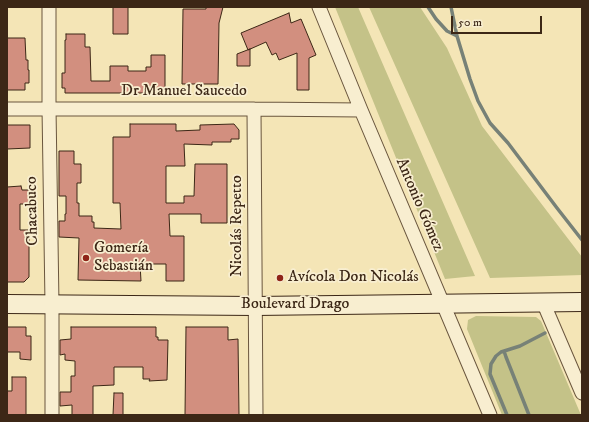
<!DOCTYPE html>
<html>
<head>
<meta charset="utf-8">
<style>
  body { margin:0 }
  #map { position:relative; width:589px; height:422px; overflow:hidden; background:#f4e5b6; font-family:"IM FELL DW Pica",serif }
  canvas { display:block }
  .frame { position:absolute; inset:0; border:8px solid #3c2716; pointer-events:none }
  .scale { position:absolute; left:451px; top:16px; width:91px; height:18px; box-sizing:border-box; border:2px solid #3c2716; border-top:0; padding-left:5px; font-size:12px; line-height:14px; white-space:nowrap; color:#3c2716; -webkit-text-stroke:3px #f8eed0; paint-order:stroke }
</style>
</head>
<body>
<div id="map">
<canvas width="589" height="422"></canvas>
<div class="frame"></div>
<div class="scale">50 m</div>
</div>
<script>
const ctx = document.querySelector('canvas').getContext('2d');
ctx.lineJoin = 'round';
function paint(path, color) { ctx.fillStyle = color; ctx.fill(path, 'evenodd'); }
const toPath = rows => new Path2D(rows.map(r => 'M' + r).join(''));
function stroke(path, color, width, dash) { ctx.strokeStyle = color; ctx.lineWidth = width; ctx.lineCap = dash ? 'butt' : 'round'; ctx.setLineDash(dash || []); ctx.stroke(path); }
function drawText(font, color, halo, rows, align = 'center') {
  ctx.font = font + ' "IM FELL DW Pica",serif'; ctx.lineWidth = 3.5; ctx.setLineDash([]); ctx.textBaseline = 'middle'; ctx.strokeStyle = halo; ctx.fillStyle = color; for (const [text, x, y, turn = 0] of rows) {
    ctx.save(); ctx.translate(x, y); ctx.rotate((+turn || 0) * Math.PI / 180); ctx.textAlign = isNaN(turn) ? turn : align; if (halo) ctx.strokeText(text, 0, 0); ctx.fillText(text, 0, 0); ctx.restore();
  }
}
const green = toPath([
  [335,7,358,7,475,276,445,279],
  [369,7,420,7,447,48,482,126,582,257,582,275,490,278],
  [476,316,536,317,541,321,581,415,502,415,467,329,468,320]
]);
const stream = toPath([
  [428,7,436,19,447,31,457,36],
  [451,7,457,36,470,79,478,101,490,123,508,143,557,208,582,240],
  [504,351,506,357,529,415],
  [507,415,490,374,491,364,496,356,501,352,520,346,545,333]
]);
const building = toPath([
  [113,7,128,7,128,34,113,34,113,7],
  [206,7,223,7,219,23,218,84,182,84,183,9,206,9,206,7],
  [289,13,291,23,301,19,316,55,309,58,309,90,297,90,297,53,279,60,276,53,272,55,266,42,248,50,241,33,289,13],
  [66,34,85,34,85,47,90,47,91,81,110,81,110,66,128,66,128,71,146,71,146,67,151,67,151,55,165,55,165,93,65,93,65,88,62,88,62,73,65,73,65,40,66,40,66,34],
  [7,38,25,38,26,60,28,60,28,70,29,70,29,83,25,83,25,90,7,90,7,38],
  [250,49,250,66,237,66,237,54,250,49],
  [130,124,176,124,176,131,200,130,200,125,234,124,239,130,239,139,231,139,231,142,212,142,212,145,184,144,185,166,166,166,166,203,184,203,184,196,194,196,195,164,227,164,227,223,201,223,201,214,169,214,170,236,184,236,184,281,166,281,166,264,140,264,141,281,78,280,79,238,59,237,59,221,65,221,65,214,66,214,66,196,59,196,59,151,74,151,74,164,81,164,81,183,77,183,77,203,79,203,79,216,92,216,92,222,94,222,94,228,121,229,120,203,113,203,113,137,130,137,130,124],
  [7,125,30,125,30,148,7,149,7,125],
  [21,186,22,190,29,190,29,204,20,204,20,230,29,230,29,277,24,282,7,282,7,187,21,186],
  [7,327,26,327,26,336,31,336,31,360,20,359,20,352,7,352,7,327],
  [71,327,156,327,156,337,158,337,158,340,168,340,167,380,149,381,150,379,143,379,143,367,114,367,114,385,93,386,93,415,72,415,72,405,60,406,60,392,71,392,71,376,75,376,75,361,65,360,65,354,60,355,60,340,71,339,71,327],
  [186,327,228,327,228,340,238,339,239,415,185,415,186,327],
  [12,377,26,377,26,415,7,415,7,391,12,391,12,377],
  [114,393,123,393,123,415,113,415,114,393]
]);
const street = toPath([
  [49,7,49,108,52,304,52,415],
  [319,7,361,110,490,415],
  [7,109,254,109,361,110],
  [254,109,256,415],
  [543,302,582,393]
]);
const secondary = toPath([
  [7,304,255,306,582,302]
]);
const markers = [
  [86,258,4,"#8f2418"],
  [280,278,4,"#8f2418"]
];
const streetNames = [
  ["Dr Manuel Saucedo",184,92],
  ["Antonio Gómez",419,205,67],
  ["Chacabuco",33,211,-91],
  ["Nicolás Repetto",238,226,-90],
  ["Boulevard Drago",295,305]
];
const poiNames = [
  ["Gomería",94,249],
  ["Sebastián",94,267],
  ["Avícola Don Nicolás",288,278]
];
paint(green, '#c4c288');
stroke(stream, '#778177', 3.5);
paint(building, '#d28f7f');
stroke(building, '#3c2716', 1);
stroke(street, '#6a563e', 15);
stroke(secondary, '#3c2716', 20);
stroke(street, '#f8eed0', 13);
stroke(secondary, '#f8eed0', 18);
for (const [x, y, r, color] of markers) { const dot = new Path2D(); dot.arc(x, y, r, 0, 2 * Math.PI); ctx.fillStyle = color; ctx.fill(dot); stroke(dot, '#f8eed0', 1.5); }
drawText('16px', '#3c2716', '#f8eed0', streetNames);
drawText('16px', '#3c2716', '#f8eed0', poiNames, 'left');
</script>
</body>
</html>
